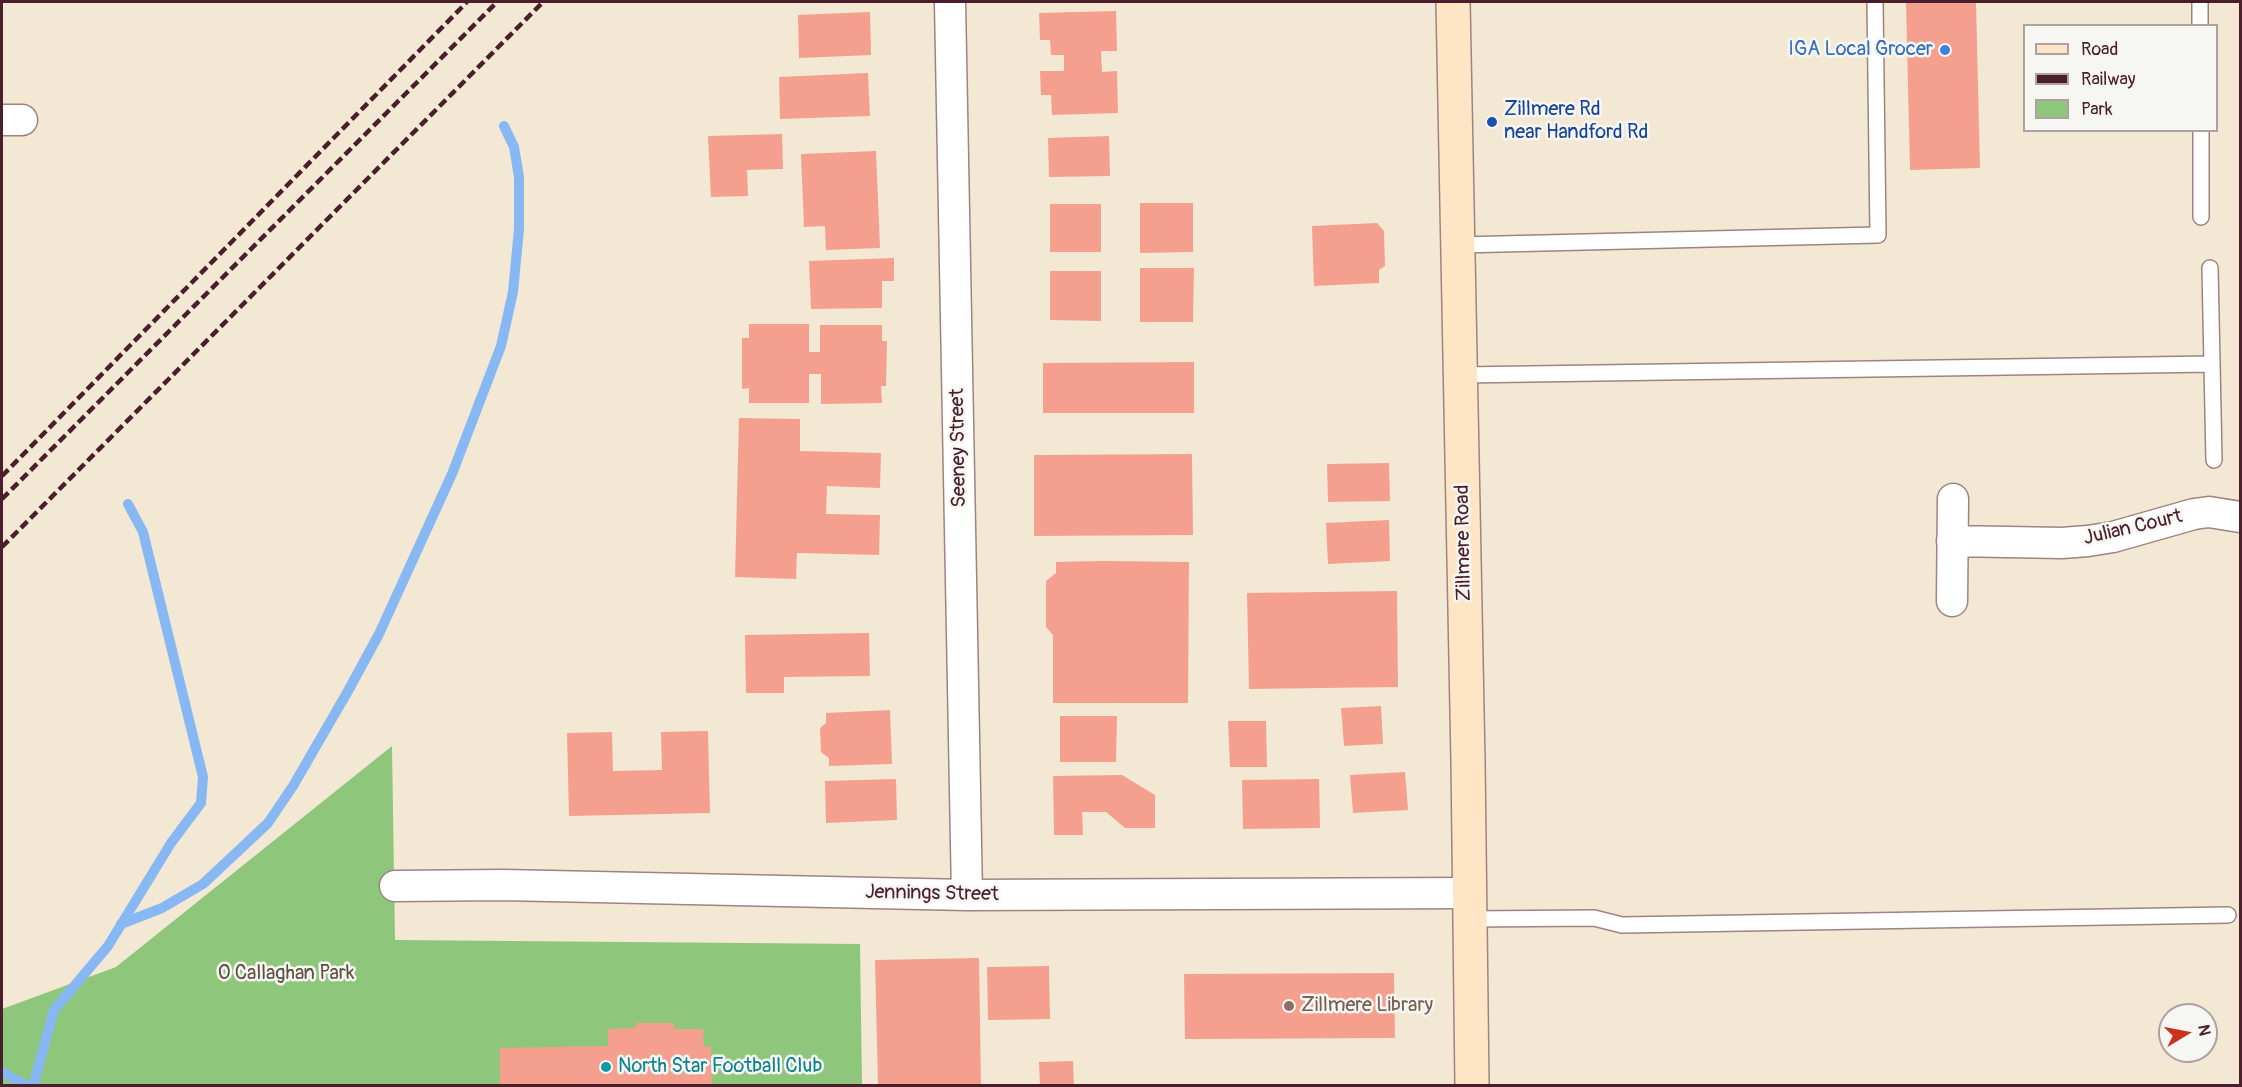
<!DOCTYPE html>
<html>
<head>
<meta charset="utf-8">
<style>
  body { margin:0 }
  #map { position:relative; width:2242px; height:1087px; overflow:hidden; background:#f3e8d4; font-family:Pangolin,sans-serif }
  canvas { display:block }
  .frame { position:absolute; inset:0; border:3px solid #4a1f2b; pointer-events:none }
  .legend { position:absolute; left:2023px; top:24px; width:195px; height:108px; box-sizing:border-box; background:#f6f6f2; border:2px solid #b1a0a2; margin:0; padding:8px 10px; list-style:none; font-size:18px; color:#4a1f2b }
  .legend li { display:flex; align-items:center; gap:12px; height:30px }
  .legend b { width:30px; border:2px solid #b1a0a2 }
  .north { position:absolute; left:2158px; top:1003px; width:60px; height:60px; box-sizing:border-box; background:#f6f6f2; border:2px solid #b1a0a2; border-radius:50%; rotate:80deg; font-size:16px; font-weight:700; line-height:24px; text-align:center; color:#4a1f2b }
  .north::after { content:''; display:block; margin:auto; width:21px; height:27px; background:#c8321e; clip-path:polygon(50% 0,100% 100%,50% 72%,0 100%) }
</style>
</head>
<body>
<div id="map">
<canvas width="2242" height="1087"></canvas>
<div class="frame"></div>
<ul class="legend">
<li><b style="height:8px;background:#fde5c5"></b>Road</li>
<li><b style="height:8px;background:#4a1f2b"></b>Railway</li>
<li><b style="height:16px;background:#8ec77b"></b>Park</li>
</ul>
<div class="north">N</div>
</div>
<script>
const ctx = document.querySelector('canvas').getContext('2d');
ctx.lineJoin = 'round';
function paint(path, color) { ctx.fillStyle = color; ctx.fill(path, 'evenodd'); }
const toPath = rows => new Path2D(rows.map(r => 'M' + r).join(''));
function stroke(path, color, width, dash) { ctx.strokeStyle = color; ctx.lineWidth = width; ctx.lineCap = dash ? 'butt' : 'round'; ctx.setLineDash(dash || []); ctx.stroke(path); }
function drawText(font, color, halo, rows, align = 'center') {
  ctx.font = font + ' Pangolin,sans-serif'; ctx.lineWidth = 5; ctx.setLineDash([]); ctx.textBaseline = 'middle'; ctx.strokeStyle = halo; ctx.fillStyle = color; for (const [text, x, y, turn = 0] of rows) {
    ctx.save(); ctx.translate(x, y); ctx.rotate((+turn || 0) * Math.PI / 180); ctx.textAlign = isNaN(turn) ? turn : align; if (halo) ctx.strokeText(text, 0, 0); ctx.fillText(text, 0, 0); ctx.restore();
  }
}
const green = toPath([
  [392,746,395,940,860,944,862,1085,2,1086,2,1009,116,967]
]);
const stream = toPath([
  [121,924,162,908,203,884,268,823,293,786,348,691,379,634,452,474,501,346,513,292,519,229,519,177,514,147,504,126],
  [2,1072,27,1086],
  [33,1086,54,1010,108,946,171,843,201,803,203,777,143,532,128,504]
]);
const building = toPath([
  [1906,2,1976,2,1980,168,1910,170],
  [1116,11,1117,51,1101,51,1102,72,1117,71,1118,113,1052,115,1051,95,1041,95,1040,71,1064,71,1064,55,1051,55,1050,40,1040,40,1039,13],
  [870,12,871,55,799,58,798,15],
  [868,73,870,116,780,119,779,77],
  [782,134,783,169,747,170,748,196,711,197,708,136],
  [1109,136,1110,176,1049,177,1048,138],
  [876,151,880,248,826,250,825,226,804,227,801,154],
  [1140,203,1193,203,1193,252,1140,253],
  [1050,204,1101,204,1101,252,1050,252],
  [1377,223,1384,231,1385,266,1379,270,1379,283,1314,286,1312,226],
  [894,258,894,281,882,281,882,308,811,309,809,261],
  [1140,268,1194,268,1193,322,1140,322],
  [1050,271,1101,271,1101,321,1050,320],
  [749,324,809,324,809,352,820,352,820,325,882,325,882,341,887,341,886,386,881,386,882,403,821,404,821,374,809,374,809,403,749,403,749,388,742,389,742,338,749,338],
  [1194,362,1194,413,1043,413,1043,363],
  [739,418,800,419,800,451,881,453,880,488,827,486,826,514,880,515,879,555,797,553,796,579,735,577],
  [1192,454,1193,535,1034,536,1034,455],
  [1389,463,1390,501,1328,502,1327,464],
  [1389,520,1390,561,1328,564,1326,523],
  [1103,561,1189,562,1188,703,1053,703,1053,635,1046,627,1046,581,1056,573,1056,562],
  [1397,591,1398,687,1249,689,1247,593],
  [869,633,870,676,784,677,784,693,746,693,745,635],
  [1381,706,1383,744,1344,746,1341,708],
  [890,710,892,764,829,766,829,758,821,752,820,728,826,723,826,713],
  [1060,716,1117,716,1116,762,1060,762],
  [1228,721,1266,721,1267,767,1230,767],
  [708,731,710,813,569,816,567,733,612,732,613,771,662,770,661,732],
  [1405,772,1408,810,1353,813,1350,775],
  [1122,775,1155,795,1155,828,1125,828,1106,812,1082,812,1083,835,1054,835,1053,776],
  [896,779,897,820,826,823,825,781],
  [1319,779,1320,828,1243,829,1242,780],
  [979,958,981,1086,878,1086,875,960],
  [1049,966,1050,1019,988,1020,987,967],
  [1394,973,1395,1038,1185,1039,1184,974],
  [636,1023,674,1023,674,1029,703,1029,704,1047,711,1046,712,1086,500,1086,500,1048,608,1046,608,1029,636,1028],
  [1073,1061,1074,1086,1040,1086,1039,1062]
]);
const lane = toPath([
  [2200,2,2200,26],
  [2201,130,2201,217],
  [1459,245,1878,235,1875,2],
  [2210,268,2214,460],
  [1461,375,2212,364],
  [1470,919,1594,918,1622,925,2228,915]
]);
const street = toPath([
  [950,2,967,895],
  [2,120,22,120],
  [1952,541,2062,543,2088,541,2113,537,2194,514,2209,512,2240,517],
  [1952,601,1953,499],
  [395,886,503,885,967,895,1470,893]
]);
const secondary = toPath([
  [1453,2,1468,761,1472,1086]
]);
const rail = toPath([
  [2,476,467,2],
  [2,499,497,2],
  [2,547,543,2]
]);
const markers = [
  [1945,50,6,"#3f7fe0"],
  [1492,122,6,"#1a4fb4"],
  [1289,1006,6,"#8d6e63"],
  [606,1067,6,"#0f9aa8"]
];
const shopNames = [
  ["IGA Local Grocer",1933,50]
];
const transitNames = [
  ["Zillmere Rd",1504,110],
  ["near Handford Rd",1504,133]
];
const streetNames = [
  ["Seeney Street",959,448,-91],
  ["Julian Court",2133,528,-13],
  ["Zillmere Road",1464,543,-91],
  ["Jennings Street",932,894,1]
];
const parkNames = [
  ["O Callaghan Park",286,974]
];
const educationNames = [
  ["Zillmere Library",1301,1006]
];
const cultureNames = [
  ["North Star Football Club",618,1067]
];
paint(green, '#8ec77b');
stroke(stream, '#87b8f3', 10);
paint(building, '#f5a08f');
stroke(lane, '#9e8480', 18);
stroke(street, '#9e8480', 33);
stroke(secondary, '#9e8480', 36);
stroke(lane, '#fff', 15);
stroke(street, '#fff', 30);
stroke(secondary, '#fde5c5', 33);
stroke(rail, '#4a1f2b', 4.5, [9, 4.5]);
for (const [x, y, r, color] of markers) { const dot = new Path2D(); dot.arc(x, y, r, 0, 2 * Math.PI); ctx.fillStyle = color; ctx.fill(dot); stroke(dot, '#f6f6f2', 2); }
drawText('20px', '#366cbe', '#f6f6f2', shopNames, 'right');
drawText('20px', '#164399', '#f6f6f2', transitNames, 'left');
drawText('20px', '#4a1f2b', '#f6f6f2', streetNames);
drawText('20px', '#5e5143', '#f6f6f2', parkNames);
drawText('20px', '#785e54', '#f6f6f2', educationNames, 'left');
drawText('20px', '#0d838f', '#f6f6f2', cultureNames, 'left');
</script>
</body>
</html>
